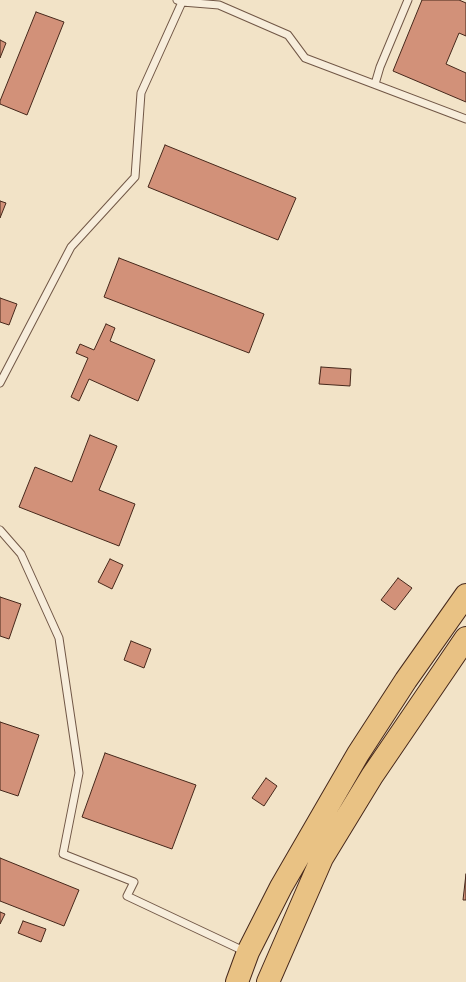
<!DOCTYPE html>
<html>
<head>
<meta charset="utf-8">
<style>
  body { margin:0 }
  canvas { display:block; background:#f2e3c7 }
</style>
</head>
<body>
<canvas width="466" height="982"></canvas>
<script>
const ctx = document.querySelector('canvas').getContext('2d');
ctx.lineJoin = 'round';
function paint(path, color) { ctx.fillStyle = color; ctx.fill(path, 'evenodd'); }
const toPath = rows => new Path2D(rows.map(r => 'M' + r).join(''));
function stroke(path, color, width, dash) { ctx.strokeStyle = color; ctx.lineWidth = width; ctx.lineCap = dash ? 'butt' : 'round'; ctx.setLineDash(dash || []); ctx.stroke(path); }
const building = toPath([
  [422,0,459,0,466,3,466,36,459,33,446,64,466,73,466,102,393,71,422,0],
  [36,12,64,22,27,115,0,104,0,101,36,12],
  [0,40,6,43,0,58,0,40],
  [165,145,296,198,278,240,148,187,165,145],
  [0,201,6,203,0,218,0,201],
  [119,258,264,314,249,353,104,297,119,258],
  [0,298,17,304,9,325,0,322,0,298],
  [106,324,115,328,110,341,155,360,138,401,89,379,79,401,71,397,88,358,76,353,80,344,94,350,106,324],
  [321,367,351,369,350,386,319,384,321,367],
  [90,435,117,446,99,490,135,504,119,546,19,507,35,467,72,482,90,435],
  [110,559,123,565,112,589,98,582,110,559],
  [398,578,412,588,395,610,381,600,398,578],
  [0,597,21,604,9,639,0,636,0,597],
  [131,641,151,649,144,668,124,660,131,641],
  [0,722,39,735,18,796,0,790,0,722],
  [105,753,196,785,172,849,82,817,105,753],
  [266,778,277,786,264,806,252,798,266,778],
  [0,858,79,890,64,926,0,901,0,858],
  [466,874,466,900,463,900,466,874],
  [0,912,5,914,0,924,0,912],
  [23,921,46,929,41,942,18,933,23,921]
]);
const lane = toPath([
  [177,0,182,2,219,5,288,35,305,58,466,119],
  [375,84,380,67,408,0],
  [0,383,71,247,135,177,141,93,183,0],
  [0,530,21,554,59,638,79,773,63,854,134,882,127,896,246,952]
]);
const highway = toPath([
  [237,982,248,952,281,887,358,754,406,680,466,595],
  [268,982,322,858,372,776,466,638]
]);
paint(building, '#d29179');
stroke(building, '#46281b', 1);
stroke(lane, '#715746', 9);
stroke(highway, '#46281b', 24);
stroke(lane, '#f7eddb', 7);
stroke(highway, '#e9c284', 22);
</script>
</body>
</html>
